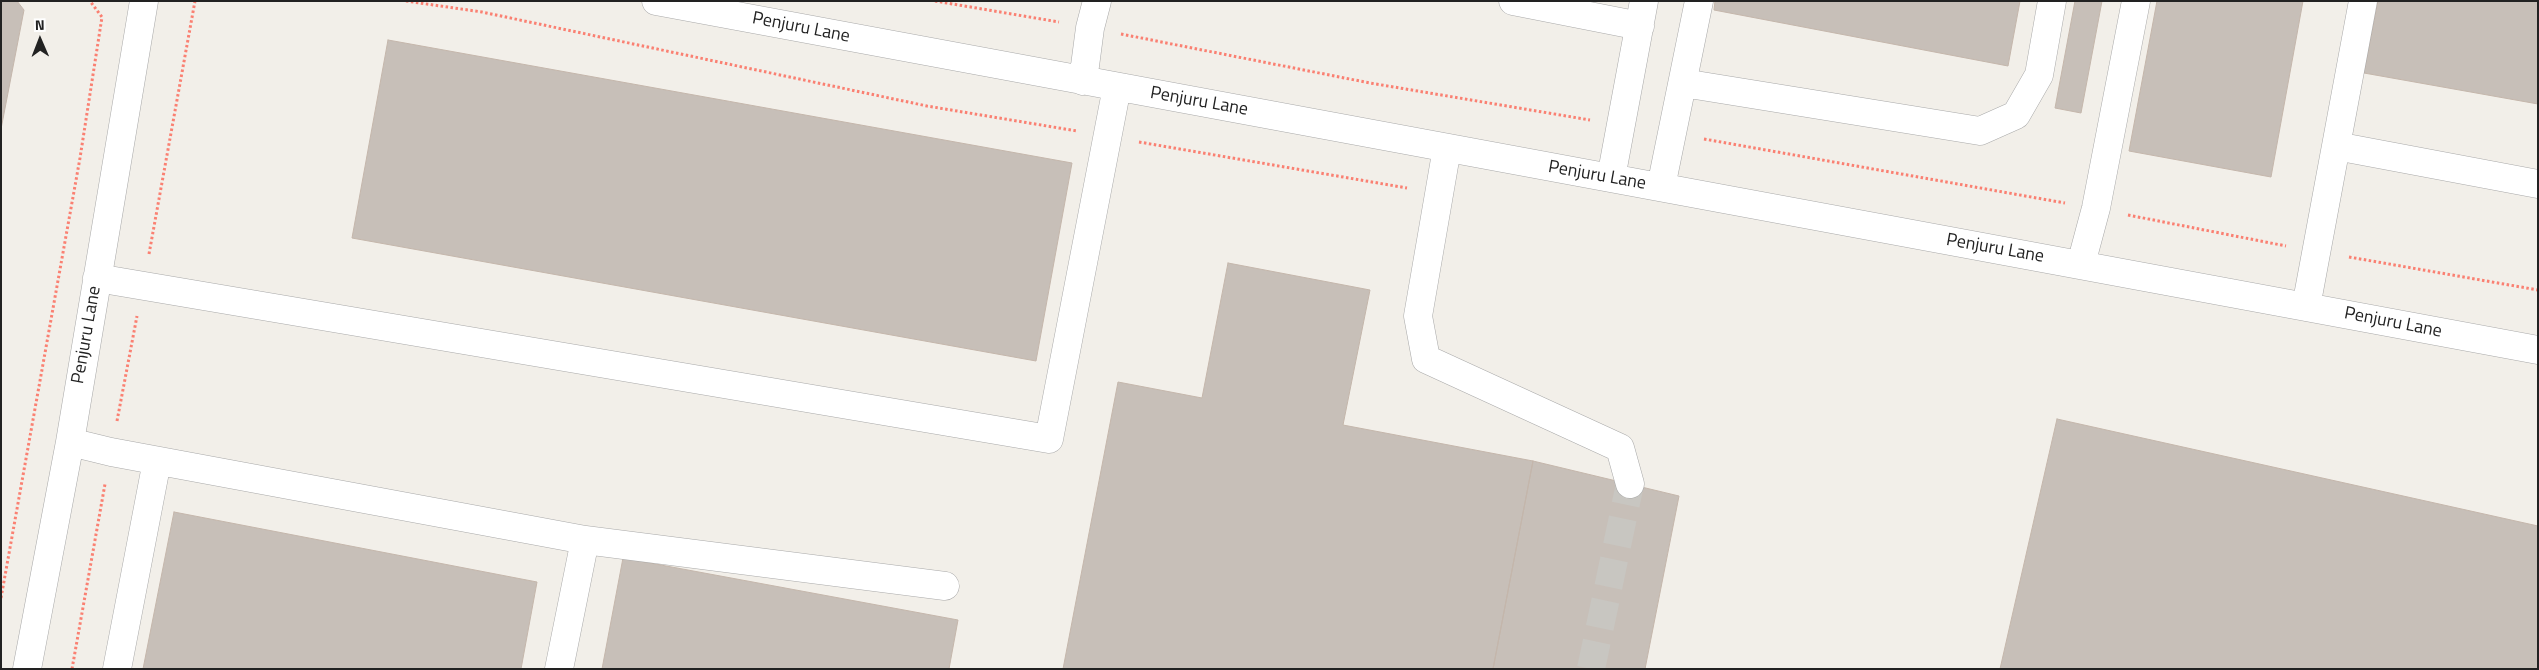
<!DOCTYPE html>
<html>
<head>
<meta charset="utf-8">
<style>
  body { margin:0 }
  #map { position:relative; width:2539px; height:670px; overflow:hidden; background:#f2efe9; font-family:"Titillium Web",sans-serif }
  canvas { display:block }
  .frame { position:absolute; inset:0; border:2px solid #222; pointer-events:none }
  .north { position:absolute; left:15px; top:15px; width:50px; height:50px; -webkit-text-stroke:4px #fff; paint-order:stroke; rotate:359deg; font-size:14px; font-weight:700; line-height:20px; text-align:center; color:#222 }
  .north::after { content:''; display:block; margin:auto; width:18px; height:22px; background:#222; clip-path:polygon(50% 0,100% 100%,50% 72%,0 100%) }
</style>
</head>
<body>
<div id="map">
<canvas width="2539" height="670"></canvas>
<div class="frame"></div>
<div class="north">N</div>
</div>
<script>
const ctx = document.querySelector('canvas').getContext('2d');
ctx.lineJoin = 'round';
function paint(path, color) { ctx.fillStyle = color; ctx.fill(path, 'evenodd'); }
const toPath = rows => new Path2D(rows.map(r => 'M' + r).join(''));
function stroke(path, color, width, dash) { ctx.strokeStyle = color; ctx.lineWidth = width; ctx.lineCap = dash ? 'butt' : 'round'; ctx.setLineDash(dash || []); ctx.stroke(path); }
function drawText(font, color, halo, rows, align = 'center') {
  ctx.font = font + ' "Titillium Web",sans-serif'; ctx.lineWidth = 5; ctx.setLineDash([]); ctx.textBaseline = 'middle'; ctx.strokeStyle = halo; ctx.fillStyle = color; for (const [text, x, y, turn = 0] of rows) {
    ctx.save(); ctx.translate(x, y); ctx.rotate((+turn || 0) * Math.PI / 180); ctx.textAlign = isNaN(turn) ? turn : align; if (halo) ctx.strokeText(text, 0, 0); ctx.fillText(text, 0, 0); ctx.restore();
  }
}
const building = toPath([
  [1,1,17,1,24,10,1,129,1,1],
  [1715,1,2020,1,2008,66,1714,10,1715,1],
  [2075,1,2102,1,2081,113,2055,108,2075,1],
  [2157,1,2303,1,2271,177,2129,151,2157,1],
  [2378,1,2538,1,2538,104,2364,73,2378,1],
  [388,40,1072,163,1036,361,352,238,388,40],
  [1228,263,1370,290,1343,425,1533,461,1493,669,1063,669,1118,382,1202,398,1228,263],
  [2057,419,2538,526,2538,669,2000,669,2057,419],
  [1533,461,1679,496,1645,669,1493,669,1533,461],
  [174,512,537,582,521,669,143,669,174,512],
  [623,558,958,620,949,669,602,669,623,558]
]);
const minorTunnel = toPath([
  [1591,669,1630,484]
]);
const path = toPath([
  [406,1,482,12,927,106,1077,131],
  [935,1,1059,22],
  [1121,34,1370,83,1590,120],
  [1704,139,2065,203],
  [1139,142,1407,188],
  [2128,215,2286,246],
  [149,254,195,1],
  [2349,257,2538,290],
  [117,421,137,316],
  [1,598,80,158,102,17,90,1],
  [72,669,105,484]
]);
const minor = toPath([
  [656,1,2538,350],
  [1513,1,1640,26],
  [1083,81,1090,28,1097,1],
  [1683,83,1980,131,2016,115,2039,75,2052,1],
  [2336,146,2538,184],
  [1447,148,1418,316,1426,359,1620,448,1630,484],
  [1611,178,1644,1],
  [1661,187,1699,1],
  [2081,264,2096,208,2136,1],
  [97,278,1049,439,1117,87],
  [2306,307,2363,1],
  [70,442,111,452,585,540,945,586],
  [27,669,70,442,144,1],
  [117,669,157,461],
  [559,669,585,540]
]);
const streetNames = [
  ["Penjuru Lane",801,28,11],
  ["Penjuru Lane",1199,102,10],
  ["Penjuru Lane",1597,176,10],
  ["Penjuru Lane",1995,249,10],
  ["Penjuru Lane",2393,323,11],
  ["Penjuru Lane",87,335,-80]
];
paint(building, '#c7bfb8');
stroke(building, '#c4b6ab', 1);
stroke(minorTunnel, '#c8c6c1', 28, [28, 14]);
stroke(minor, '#a9a9a9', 29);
stroke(path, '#fa8072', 3, [2.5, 2.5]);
stroke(minor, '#fff', 28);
drawText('18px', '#222', '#fff', streetNames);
</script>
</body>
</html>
